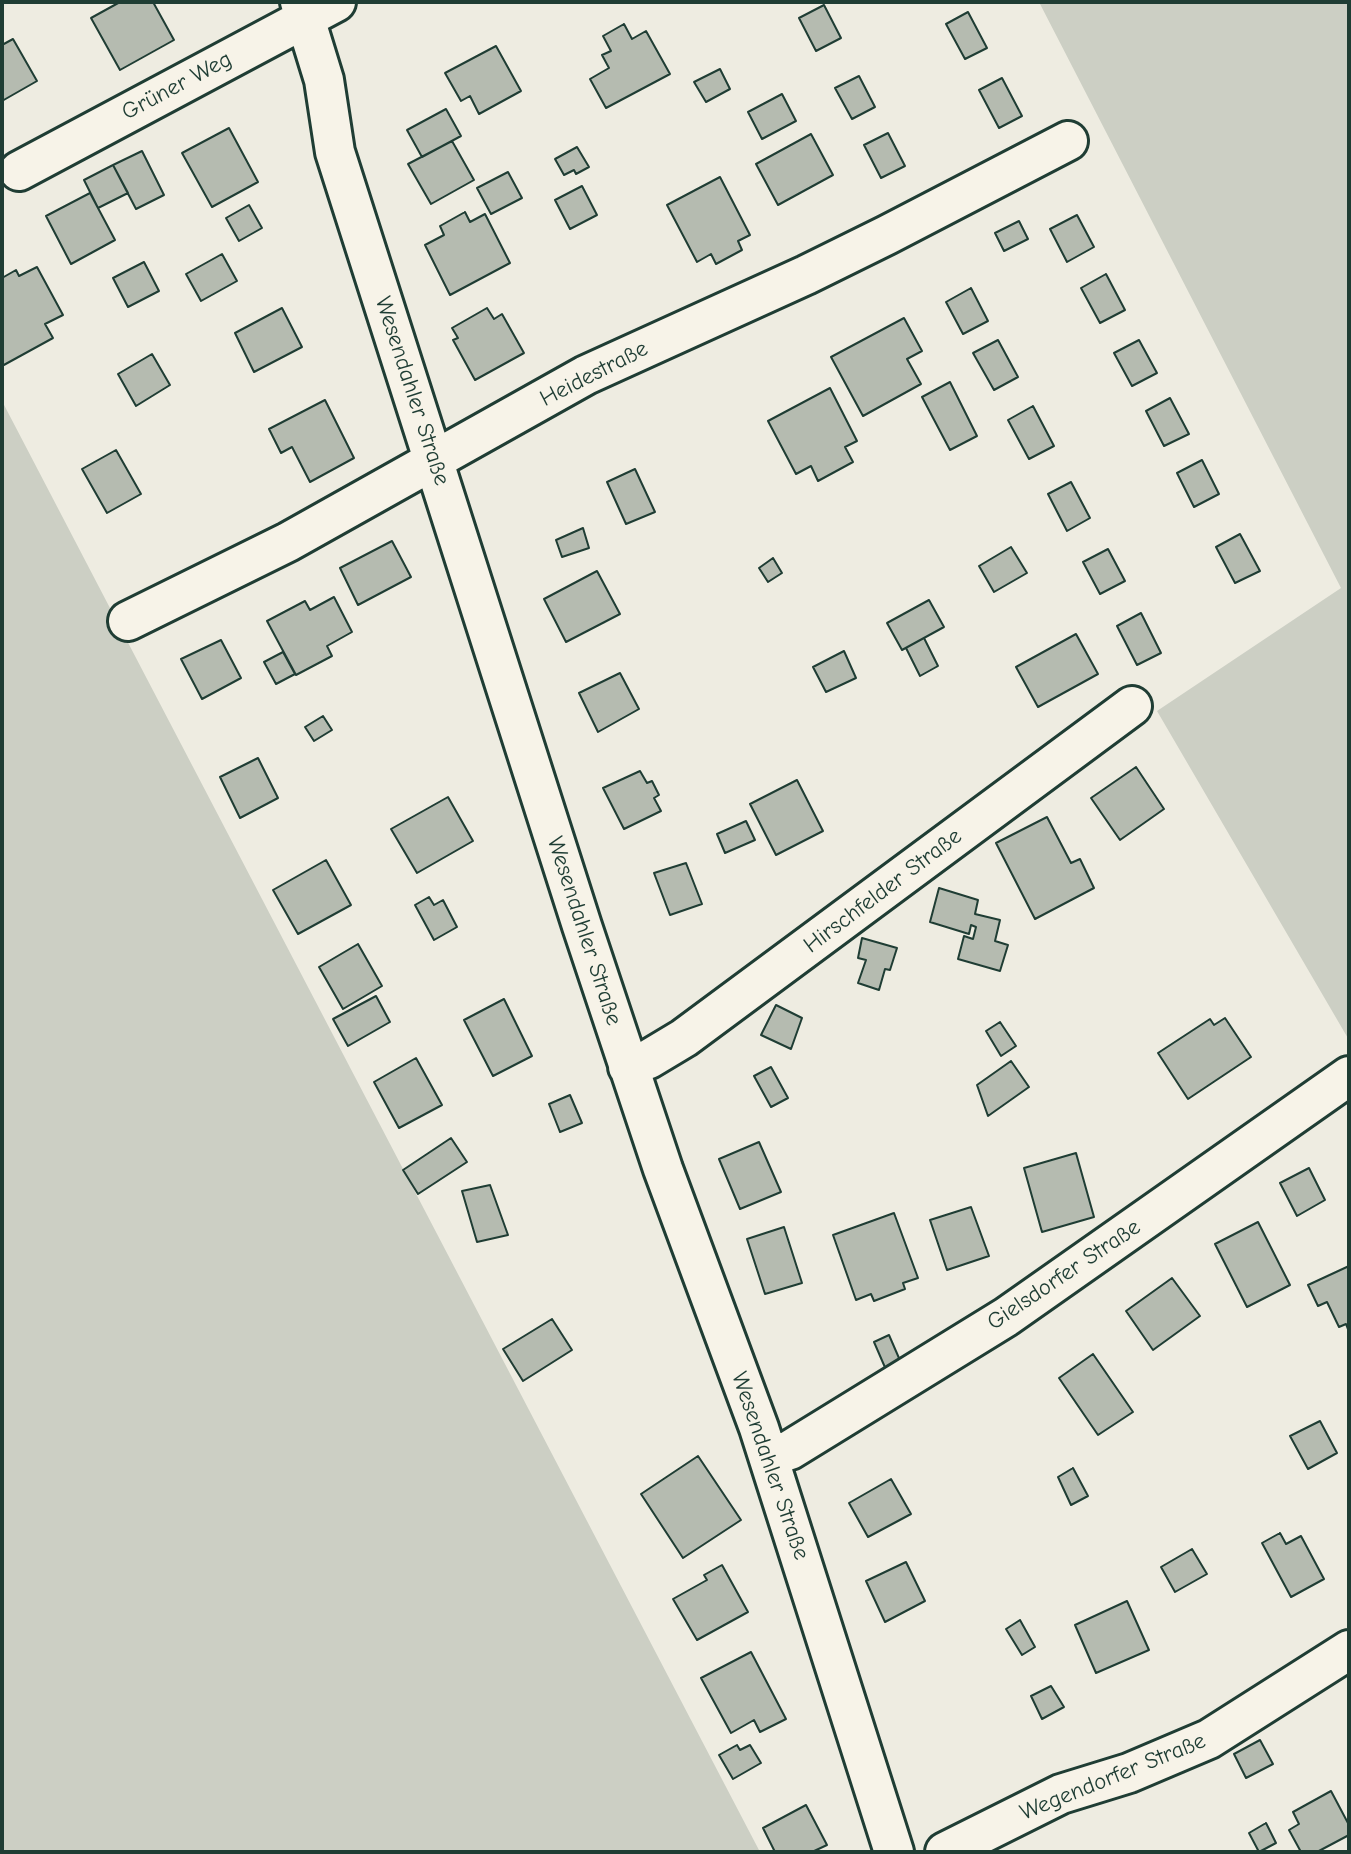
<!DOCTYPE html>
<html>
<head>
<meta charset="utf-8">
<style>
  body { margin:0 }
  #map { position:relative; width:1351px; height:1854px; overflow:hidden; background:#eeece1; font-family:"Comic Neue",sans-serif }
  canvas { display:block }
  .frame { position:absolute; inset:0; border:4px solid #1f3d34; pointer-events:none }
</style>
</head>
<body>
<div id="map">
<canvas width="1351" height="1854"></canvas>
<div class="frame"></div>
</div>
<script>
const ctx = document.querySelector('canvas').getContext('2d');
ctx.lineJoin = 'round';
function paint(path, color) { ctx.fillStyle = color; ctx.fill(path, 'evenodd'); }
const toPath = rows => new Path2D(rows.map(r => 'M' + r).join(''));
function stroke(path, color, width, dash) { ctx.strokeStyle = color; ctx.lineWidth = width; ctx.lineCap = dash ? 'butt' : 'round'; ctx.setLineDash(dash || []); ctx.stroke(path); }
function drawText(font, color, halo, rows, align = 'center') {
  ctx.font = font + ' "Comic Neue",sans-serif'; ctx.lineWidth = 7; ctx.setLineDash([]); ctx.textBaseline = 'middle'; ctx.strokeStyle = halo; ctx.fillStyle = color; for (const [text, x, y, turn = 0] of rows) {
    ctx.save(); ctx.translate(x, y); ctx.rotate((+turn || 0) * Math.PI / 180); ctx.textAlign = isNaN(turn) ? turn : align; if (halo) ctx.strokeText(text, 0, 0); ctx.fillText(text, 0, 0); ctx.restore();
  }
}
const green = toPath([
  [1039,2,1349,2,1349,1040,1157,711,1341,588],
  [2,401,135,656,760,1852,2,1852]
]);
const building = toPath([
  [120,2,153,2,174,40,120,70,91,18,120,2],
  [824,5,841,38,816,51,799,18,824,5],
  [968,12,987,48,965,59,946,24,968,12],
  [624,24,632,39,646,31,670,74,606,108,590,79,609,68,602,55,611,51,603,36,624,24],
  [13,39,37,81,2,101,2,45,13,39],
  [496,46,521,91,479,114,470,96,461,101,445,73,496,46],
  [720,69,730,89,706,102,694,82,720,69],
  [859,76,875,107,852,119,835,88,859,76],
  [1002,78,1022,116,999,128,979,90,1002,78],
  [782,94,796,121,762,139,748,112,782,94],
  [446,109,461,136,422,157,407,130,446,109],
  [229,128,258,182,212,207,182,153,229,128],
  [888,133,905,166,881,178,864,145,888,133],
  [811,134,833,175,778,205,756,164,811,134],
  [452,141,474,180,431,204,408,164,452,141],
  [577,147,589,167,576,174,574,170,564,175,555,159,577,147],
  [142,151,164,195,136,209,113,165,142,151],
  [113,165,128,193,98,208,84,180,113,165],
  [508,172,522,198,491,214,477,188,508,172],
  [720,177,750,235,738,241,742,250,716,264,711,254,697,262,667,205,720,177],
  [582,186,597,215,570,229,555,200,582,186],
  [90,193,115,240,71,264,46,216,90,193],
  [249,205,262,228,239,241,226,218,249,205],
  [465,212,470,222,485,214,510,263,450,295,425,245,444,235,440,226,465,212],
  [1077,215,1094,247,1067,262,1050,229,1077,215],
  [1019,221,1028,239,1004,251,995,233,1019,221],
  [222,254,237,281,201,301,186,274,222,254],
  [144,262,159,291,128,307,113,278,144,262],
  [37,267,63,315,45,324,53,338,2,366,2,278,16,270,19,276,37,267],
  [1106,274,1125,310,1100,323,1081,288,1106,274],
  [971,288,988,321,963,334,946,302,971,288],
  [282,308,302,347,254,372,235,333,282,308],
  [487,308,494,319,502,314,524,353,475,380,453,340,458,338,452,328,487,308],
  [904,318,922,351,907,359,921,384,863,416,831,357,904,318],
  [998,340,1018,377,994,390,973,353,998,340],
  [1139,340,1157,373,1132,386,1114,353,1139,340],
  [152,354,170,385,136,406,118,374,152,354],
  [950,382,977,436,950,450,922,397,950,382],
  [830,388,857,441,845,447,853,462,818,481,811,466,796,474,768,421,830,388],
  [1170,398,1189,434,1164,446,1146,411,1170,398],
  [325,400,354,458,310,482,292,447,281,453,269,429,325,400],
  [1033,406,1054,446,1029,459,1008,420,1033,406],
  [116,450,141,494,107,513,82,469,116,450],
  [1202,460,1219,494,1194,507,1177,473,1202,460],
  [635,469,655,512,626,524,607,482,635,469],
  [1071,482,1090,518,1067,531,1048,494,1071,482],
  [583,528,589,548,562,557,556,540,583,528],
  [1240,534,1260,571,1235,583,1216,547,1240,534],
  [392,541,411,577,358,605,340,568,392,541],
  [1011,547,1027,573,994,592,979,566,1011,547],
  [1108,549,1125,581,1100,594,1083,562,1108,549],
  [773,558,782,573,768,582,759,568,773,558],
  [597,571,620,614,566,642,544,599,597,571],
  [334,597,352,632,327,646,332,656,296,675,267,621,305,601,310,610,334,597],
  [929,600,944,627,902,650,887,623,929,600],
  [1141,613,1161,653,1137,665,1117,626,1141,613],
  [1076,634,1098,674,1038,707,1016,667,1076,634],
  [924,638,938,666,920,676,906,648,924,638],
  [221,640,241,678,202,699,181,659,221,640],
  [844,651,856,678,826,692,813,667,844,651],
  [283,652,295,674,276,684,264,662,283,652],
  [620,673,639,709,598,732,579,693,620,673],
  [323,716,332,730,314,741,305,727,323,716],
  [258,758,278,798,240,818,220,777,258,758],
  [1136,767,1164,809,1120,840,1091,798,1136,767],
  [640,771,647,783,652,781,659,795,654,798,661,811,624,829,603,788,640,771],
  [797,780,823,831,776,855,750,804,797,780],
  [448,797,473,841,417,873,391,829,448,797],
  [1047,817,1071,863,1080,859,1094,888,1035,919,996,843,1047,817],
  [746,821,755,840,725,853,717,834,746,821],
  [326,860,351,905,298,934,273,890,326,860],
  [686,863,702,904,670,915,654,873,686,863],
  [939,888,978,900,975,914,1000,920,995,941,1008,945,1000,971,958,959,964,936,973,939,976,927,971,925,969,934,930,922,939,888],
  [429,897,434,905,443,900,457,927,434,940,415,905,429,897],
  [862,938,897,948,890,970,885,969,879,990,858,983,866,960,858,958,862,938],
  [358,944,382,986,343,1009,319,967,358,944],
  [376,996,390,1022,348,1046,333,1019,376,996],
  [504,999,532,1056,493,1076,464,1020,504,999],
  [776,1005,802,1018,791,1049,761,1035,776,1005],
  [1225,1018,1251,1057,1188,1099,1158,1053,1210,1019,1214,1025,1225,1018],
  [1000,1022,1016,1046,1001,1056,986,1031,1000,1022],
  [416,1058,442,1105,399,1128,374,1082,416,1058],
  [1011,1061,1029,1087,988,1116,977,1085,1011,1061],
  [771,1067,788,1098,771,1107,754,1076,771,1067],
  [570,1095,582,1123,560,1132,549,1104,570,1095],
  [451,1138,467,1162,418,1194,403,1170,451,1138],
  [759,1142,781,1192,740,1209,719,1159,759,1142],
  [1076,1153,1094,1217,1042,1232,1024,1168,1076,1153],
  [1309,1168,1325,1200,1297,1216,1280,1183,1309,1168],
  [490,1185,508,1235,477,1242,462,1191,490,1185],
  [971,1207,989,1256,947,1270,930,1220,971,1207],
  [894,1213,918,1278,903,1283,905,1289,874,1301,871,1294,856,1300,833,1235,894,1213],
  [1258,1222,1290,1285,1247,1307,1215,1244,1258,1222],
  [784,1227,802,1283,765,1294,747,1239,784,1227],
  [1349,1266,1349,1332,1346,1324,1339,1327,1327,1302,1318,1306,1308,1285,1349,1266],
  [1172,1278,1200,1316,1153,1350,1126,1311,1172,1278],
  [552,1319,572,1350,523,1381,503,1349,552,1319],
  [889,1335,902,1365,887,1372,874,1342,889,1335],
  [1093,1354,1133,1412,1098,1435,1059,1378,1093,1354],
  [1320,1421,1337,1453,1308,1469,1290,1436,1320,1421],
  [698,1456,741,1520,683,1558,641,1494,698,1456],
  [1073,1468,1088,1496,1071,1505,1058,1477,1073,1468],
  [891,1479,911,1514,868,1537,849,1503,891,1479],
  [1280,1533,1286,1544,1301,1536,1324,1579,1291,1597,1262,1543,1280,1533],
  [1192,1549,1207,1574,1175,1592,1161,1567,1192,1549],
  [906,1562,925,1601,885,1622,866,1581,906,1562],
  [722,1565,748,1612,697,1640,673,1599,707,1580,704,1575,722,1565],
  [1127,1601,1149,1650,1096,1673,1075,1625,1127,1601],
  [1020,1620,1035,1647,1022,1655,1006,1629,1020,1620],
  [751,1652,786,1719,760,1732,754,1720,731,1733,701,1678,751,1652],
  [1051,1686,1064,1707,1042,1719,1031,1696,1051,1686],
  [1260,1740,1273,1764,1246,1778,1234,1754,1260,1740],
  [737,1745,740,1750,750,1745,761,1763,733,1779,719,1755,737,1745],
  [1331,1791,1349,1825,1349,1835,1317,1852,1301,1852,1289,1830,1299,1824,1293,1812,1331,1791],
  [806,1805,827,1845,812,1852,775,1852,763,1828,806,1805],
  [1266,1823,1276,1843,1259,1852,1249,1833,1266,1823]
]);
const street = toPath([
  [300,2,324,80,335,152,582,926,663,1169,759,1428,894,1852],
  [19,171,336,2],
  [128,621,288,542,586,375,806,275,887,235,1068,141],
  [628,1067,649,1059,684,1038,1132,706],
  [769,1457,790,1450,1006,1317,1349,1076],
  [945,1852,1061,1794,1129,1773,1209,1739,1349,1650]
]);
const streetNames = [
  ["Grüner Weg",177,86,-28],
  ["Heidestraße",594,374,-27],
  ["Wesendahler Straße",412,391,72],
  ["Hirschfelder Straße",883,891,-37],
  ["Wesendahler Straße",584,931,72],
  ["Gielsdorfer Straße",1064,1275,-34],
  ["Wesendahler Straße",770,1466,71],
  ["Wegendorfer Straße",1113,1777,-22]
];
paint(green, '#cccfc4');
paint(building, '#b5bbb0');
stroke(building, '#1f3d34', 2);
stroke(street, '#1f3d34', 44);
stroke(street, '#f7f3e8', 38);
drawText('23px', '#1f3d34', '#f7f3e8', streetNames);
</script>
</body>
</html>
